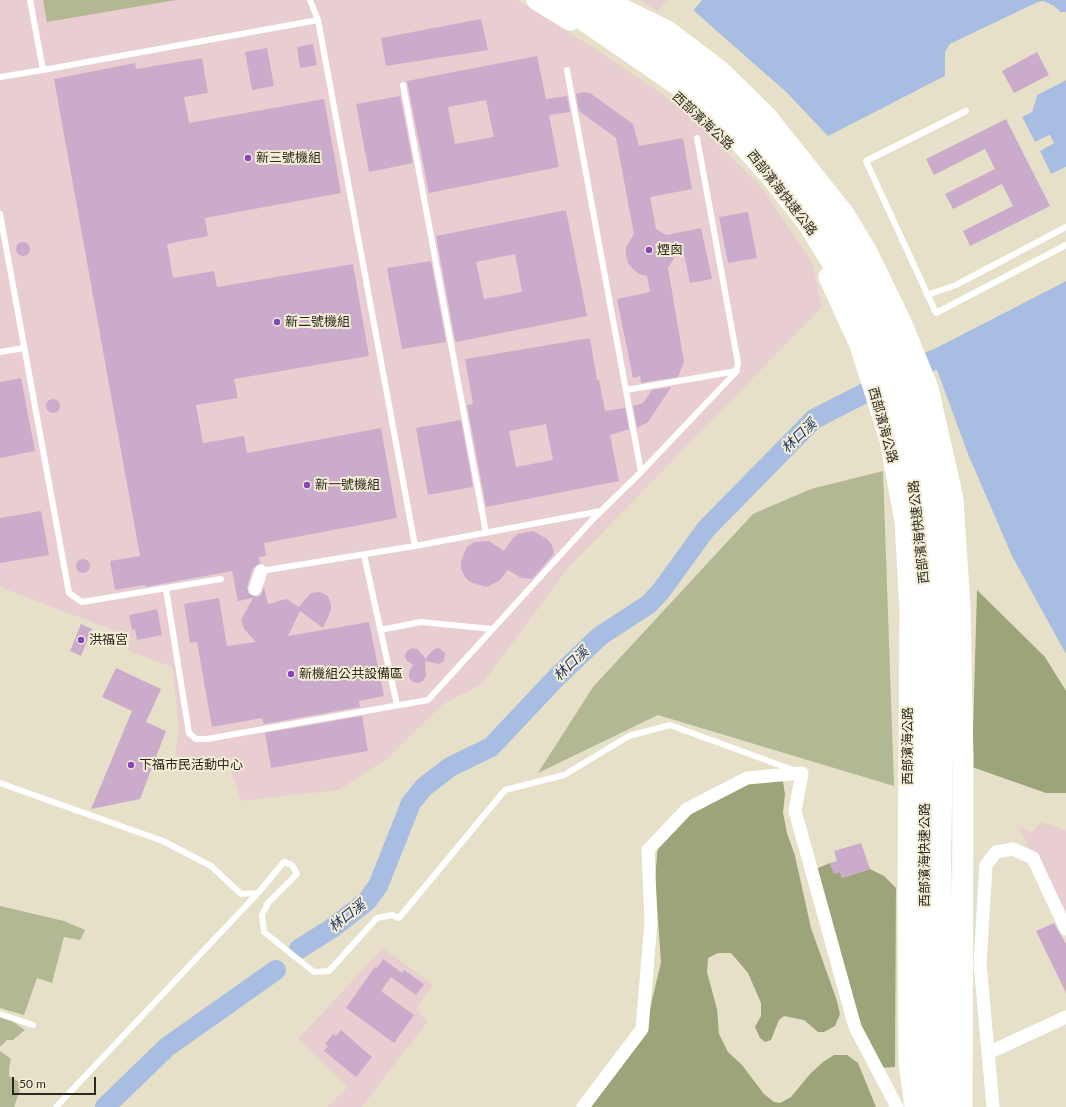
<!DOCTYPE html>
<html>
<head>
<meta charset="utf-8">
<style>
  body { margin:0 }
  #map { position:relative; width:1066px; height:1107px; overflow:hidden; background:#e6e0c8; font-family:Lato,sans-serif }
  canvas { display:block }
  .scale { position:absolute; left:12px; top:1077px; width:84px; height:18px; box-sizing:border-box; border:2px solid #2c2921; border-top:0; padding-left:5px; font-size:12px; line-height:14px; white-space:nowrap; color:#2c2921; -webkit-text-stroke:3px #f3edd5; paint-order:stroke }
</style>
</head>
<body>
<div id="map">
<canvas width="1066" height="1107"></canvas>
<div class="scale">50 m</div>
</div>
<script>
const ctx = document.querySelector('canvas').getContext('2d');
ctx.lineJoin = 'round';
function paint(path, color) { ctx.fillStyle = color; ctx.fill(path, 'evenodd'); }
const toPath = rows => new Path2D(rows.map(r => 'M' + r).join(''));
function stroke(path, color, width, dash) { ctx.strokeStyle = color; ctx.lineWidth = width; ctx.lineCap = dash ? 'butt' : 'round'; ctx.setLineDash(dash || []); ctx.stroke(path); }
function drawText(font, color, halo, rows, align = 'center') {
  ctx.font = font + ' Lato,"Noto Sans TC",sans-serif'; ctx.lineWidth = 4; ctx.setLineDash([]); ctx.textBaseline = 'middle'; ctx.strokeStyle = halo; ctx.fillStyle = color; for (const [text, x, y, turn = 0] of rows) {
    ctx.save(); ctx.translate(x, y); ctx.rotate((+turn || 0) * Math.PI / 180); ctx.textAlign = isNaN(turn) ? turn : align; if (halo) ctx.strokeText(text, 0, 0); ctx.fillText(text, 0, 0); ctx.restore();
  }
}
const industrial = toPath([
  [0,0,518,0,594,48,684,109,762,188,812,262,822,307,568,568,483,683,443,704,388,758,339,790,241,801,229,765,217,769,175,756,179,728,172,667,128,651,131,637,0,587],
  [639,0,667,0,657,11],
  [1041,822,1066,830,1066,929,1018,826,1032,832],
  [383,948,433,985,416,1010,428,1021,362,1107,327,1107,348,1087,298,1039]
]);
const green = toPath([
  [43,0,176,0,47,22],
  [883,471,894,786,658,715,538,773,593,687,753,514,811,489],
  [0,906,64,921,85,930,80,940,64,937,52,983,37,978,24,1015,0,1008],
  [0,1016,8,1018,25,1030,13,1040,7,1040,0,1047],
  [0,1051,11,1059,9,1068,9,1076,19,1082,21,1087,14,1107,0,1107]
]);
const forest = toPath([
  [977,590,1045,657,1066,691,1066,793,1046,793,972,767],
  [779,777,783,782,785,794,783,813,787,833,795,856,811,928,837,1001,840,1014,835,1026,824,1032,818,1032,804,1020,784,1016,779,1020,771,1040,765,1042,760,1038,755,1027,761,1016,761,1003,748,973,731,953,718,953,708,958,707,972,717,1009,719,1034,728,1052,742,1065,764,1094,774,1102,780,1103,791,1097,810,1074,823,1062,834,1055,847,1055,858,1063,876,1107,578,1107,645,1030,661,962,655,879,658,844,678,821,739,783],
  [830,863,834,873,840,872,842,878,870,869,884,876,896,888,895,1067,880,1068,862,1041,815,871,818,868]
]);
const water = toPath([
  [702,0,1066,0,1066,12,1060,12,1054,6,1043,1,1036,3,950,44,945,52,945,76,828,137,786,92,693,10],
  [1066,80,1066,167,1051,174,1039,151,1054,143,1049,135,1035,142,1022,117,1032,112,1037,95],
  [1066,281,1066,654,1012,556,968,454,930,351]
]);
const pier = toPath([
  [699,0,702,0,693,11,786,92,828,136,945,76,945,52,950,44,1036,3,1043,1,1054,6,1060,12,1066,12,1066,14,1059,14,1053,8,1043,3,1036,4,952,46,947,53,946,77,828,139,785,94,692,12,691,9],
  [1066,78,1066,80,1037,95,1032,112,1022,117,1035,142,1050,135,1054,143,1040,151,1051,174,1066,167,1066,169,1051,176,1037,151,1051,142,1049,137,1034,144,1020,117,1030,111,1036,94],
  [1066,279,1066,281,930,351,929,349]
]);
const river = toPath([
  [925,364,933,360],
  [299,949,331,929,367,901,378,886,411,803,424,787,450,767,491,747,556,678,600,636,649,604,661,591,706,529,814,419,867,392],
  [105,1107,167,1047,276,970]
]);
const building = toPath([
  [481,19,488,50,386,66,381,38],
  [313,44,317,65,300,68,297,47],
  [267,48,274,86,252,90,245,52],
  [1037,52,1049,75,1014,93,1002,71],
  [537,56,546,99,567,96,570,112,549,115,559,167,429,193,407,81],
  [486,100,494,137,455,144,448,107],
  [202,58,208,93,184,97,189,123,324,99,341,193,205,218,208,236,167,244,173,278,214,271,217,287,353,264,369,356,234,379,238,398,196,405,203,443,244,436,247,453,381,428,397,518,264,543,266,556,259,557,260,563,253,568,247,587,249,594,257,597,261,595,264,587,268,604,286,599,299,607,311,593,320,592,328,596,331,605,331,610,323,628,300,611,288,636,369,622,384,696,359,701,360,707,264,724,262,718,212,727,197,642,190,643,184,604,219,598,227,646,256,642,244,629,241,620,253,598,238,601,232,571,145,587,145,585,115,590,110,561,140,556,54,79,135,63,136,69],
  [585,92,590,93,633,124,639,146,683,138,692,189,650,197,656,229,666,235,701,228,712,279,690,283,682,244,668,268,684,362,678,377,641,383,640,376,633,378,617,299,650,292,647,276,639,274,633,269,628,263,626,255,626,247,634,234,616,138,579,111,576,94],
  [400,96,413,163,369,172,356,104],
  [1006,119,1050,206,970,246,963,231,1013,206,1002,184,953,209,945,194,995,169,985,149,934,175,926,159],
  [566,210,587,316,456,342,455,340,436,236],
  [515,254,522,292,484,299,476,262],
  [748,212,757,258,728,263,719,217],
  '16 249a7 7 0 1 1 14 0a7 7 0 1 1-14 0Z',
  [431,261,446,342,402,349,387,268],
  [590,338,597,380,599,380,605,411,625,408,629,429,610,435,619,481,486,507,467,405,473,404,465,359],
  [546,424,553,460,516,467,509,431],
  [21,378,35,451,0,458,0,382],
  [671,387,650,419,647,423,637,427,633,406,643,403,652,390],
  '46 406a7 7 0 1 1 14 0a7 7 0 1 1-14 0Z',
  [461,420,473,487,428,495,416,428],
  [41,511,49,555,0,563,0,518],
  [533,531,547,539,552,545,554,554,532,579,521,578,508,570,499,581,486,587,470,582,465,577,461,569,461,561,467,547,474,542,489,541,504,551,512,539,518,534],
  '76 566a7 7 0 1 1 14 0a7 7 0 1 1-14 0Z',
  [157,609,162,635,137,640,135,629,132,630,129,615],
  [81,624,92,629,81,656,70,651],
  [412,648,417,649,424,656,425,659,434,649,439,648,445,653,444,661,439,664,425,661,426,676,423,681,418,683,413,682,409,678,409,672,413,665,407,661,405,657,406,652],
  [116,668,161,689,146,722,166,731,140,799,91,809,132,711,102,697],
  [362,716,368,751,271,768,265,733],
  [861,843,870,869,842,878,840,872,834,874,830,863,837,861,834,851],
  [1054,923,1066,944,1066,993,1036,931],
  [383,959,402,973,404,970,424,984,416,995,391,977,381,991,414,1015,394,1043,346,1008,375,967,377,968],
  [341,1030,372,1057,356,1077,324,1051,328,1046,325,1044,333,1034,336,1036]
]);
const service = toPath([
  [43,70,318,20,310,0],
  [567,70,641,472],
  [0,77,43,70,30,0],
  [403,85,486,533],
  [966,111,866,161,936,313,1066,245],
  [0,214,69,593,82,602,221,579],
  [927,295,956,285,1066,227],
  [0,352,24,348],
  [626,390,737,371],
  [415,546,601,511],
  [364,555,397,705],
  [261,571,415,546,318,20],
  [166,589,189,733,196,739,207,739,428,700,593,519,641,472,736,372,738,363,697,138],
  [380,630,421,622,492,629],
  [0,783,163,841,211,866,241,894,258,893,284,862,292,865,297,874,268,903,262,915,264,932,314,972,329,971,377,918,392,915,399,918,505,790,564,775,629,736,670,725,796,771],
  [0,1014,33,1025],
  [56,1107,258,893]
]);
const minor = toPath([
  [255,589,261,571],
  [988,1053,1066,1017],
  [583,1107,642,1029,651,922,648,850,687,809,747,778,802,773,795,811,855,1027,897,1107],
  [993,1107,980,963,986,865,996,852,1013,849,1033,858,1066,929]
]);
const primary = toPath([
  [537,0,570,20],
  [604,0,667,31,720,71,766,116,844,214,867,252,901,322,928,388,953,499,960,607,963,759,962,1107],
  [829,277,860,345,890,440,905,521,910,611,908,893,909,1062,915,1107]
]);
const trunk = toPath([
  [555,0,683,88,728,128,773,178,808,223,841,276,869,333,891,390,907,444,919,512,926,610,925,1008,932,1107],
  [583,0,663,52,703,84,741,118,775,155,817,208,852,266,883,324,906,384,921,438,936,515,944,609,940,863,947,1107]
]);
const markers = [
  [248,158,4,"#8646bb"],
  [649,250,4,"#8646bb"],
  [277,322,4,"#8646bb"],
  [307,485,4,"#8646bb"],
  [81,640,4,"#8646bb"],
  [291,674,4,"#8646bb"],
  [131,765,4,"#8646bb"]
];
const streetNames = [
  ["西部濱海公路",703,121,43],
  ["西部濱海快速公路",782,193,52],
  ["西部濱海公路",883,425,75],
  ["西部濱海快速公路",919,532,-96],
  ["西部濱海公路",908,746,-90],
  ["西部濱海快速公路",925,855,-90]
];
const poiNames = [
  ["新三號機組",256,158],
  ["煙囪",657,250],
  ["新二號機組",285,322],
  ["新一號機組",315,485],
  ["洪福宮",89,640],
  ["新機組公共設備區",299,674],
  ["下福市民活動中心",139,765]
];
const waterNames = [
  ["林口溪",799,436,-44],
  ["林口溪",571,664,-44],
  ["林口溪",347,916,-38]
];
paint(industrial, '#e9ced1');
paint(green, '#b2b794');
paint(forest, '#9ea47a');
paint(water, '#a8bde2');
paint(pier, '#e6e0c8');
stroke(river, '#a8bde2', 20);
paint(building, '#cbabcb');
stroke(service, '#fff', 6);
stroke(minor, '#fff', 13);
stroke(primary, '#fff', 21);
stroke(trunk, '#fff', 22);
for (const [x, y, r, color] of markers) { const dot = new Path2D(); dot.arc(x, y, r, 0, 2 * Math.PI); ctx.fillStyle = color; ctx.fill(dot); stroke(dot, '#f3edd5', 1.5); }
drawText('13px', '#2c2921', '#f3edd5', streetNames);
drawText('13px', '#2c2921', '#f3edd5', poiNames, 'left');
drawText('italic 14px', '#1e3665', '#f3edd5', waterNames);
</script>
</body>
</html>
